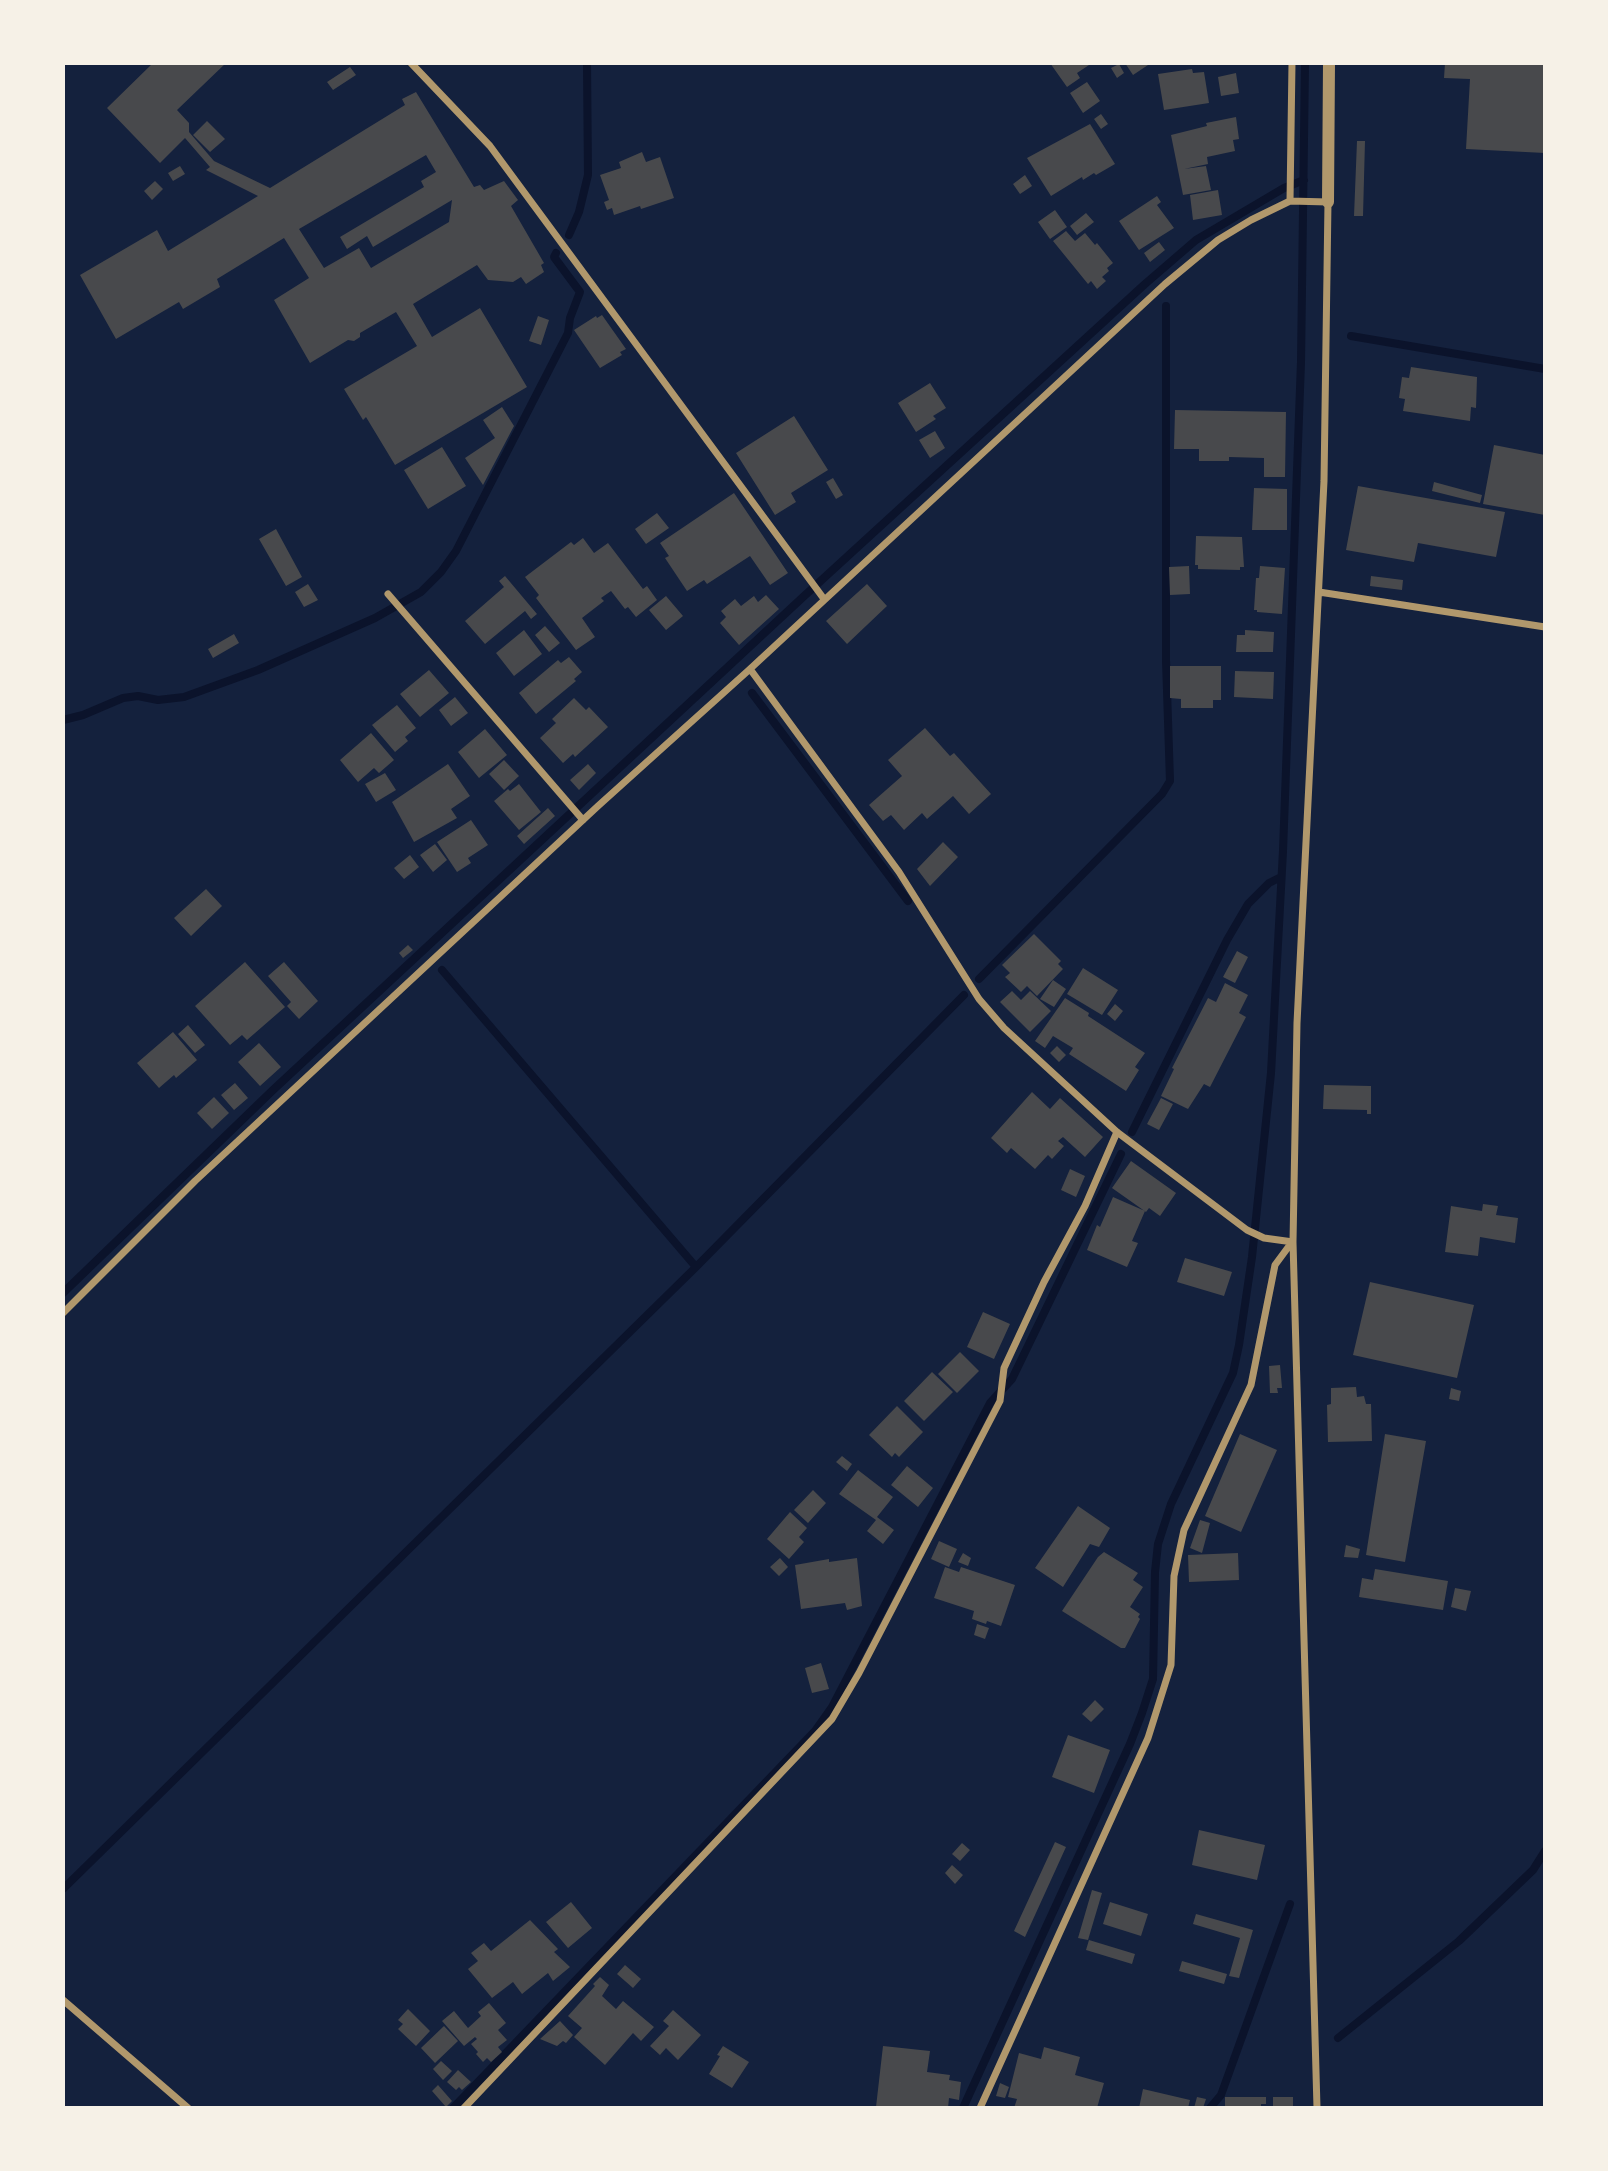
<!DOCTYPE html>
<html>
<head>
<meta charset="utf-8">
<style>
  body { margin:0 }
  #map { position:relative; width:1608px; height:2171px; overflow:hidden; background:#14213d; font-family:"Public Sans",sans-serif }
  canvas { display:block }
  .frame { position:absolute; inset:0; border:65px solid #f6f1e7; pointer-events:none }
</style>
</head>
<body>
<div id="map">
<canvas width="1608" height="2171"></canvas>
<div class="frame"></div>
</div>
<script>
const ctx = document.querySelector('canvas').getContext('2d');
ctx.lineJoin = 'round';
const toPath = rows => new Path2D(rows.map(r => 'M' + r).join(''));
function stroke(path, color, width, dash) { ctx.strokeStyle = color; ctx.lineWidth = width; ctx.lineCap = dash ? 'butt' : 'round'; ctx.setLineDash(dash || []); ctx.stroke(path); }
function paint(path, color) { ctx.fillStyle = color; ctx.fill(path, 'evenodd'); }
const stream = toPath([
  [569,235,579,212,588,175,587,63],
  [1351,336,1545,369],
  [752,693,908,901],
  [63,720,83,715,123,698,138,696,158,700,184,697,258,670,375,618,421,592,441,572,456,551,568,333,570,318,580,292,554,257,556,253],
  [442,970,696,1267],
  [979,979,1162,794,1170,781,1166,660,1166,306],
  [1132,1132,1227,940,1248,904,1269,883,1281,877],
  [63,1293,273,1090,802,598,1145,284,1196,240,1284,188,1304,180],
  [63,1889,696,1267,964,995],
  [1338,2038,1459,1941,1533,1870,1545,1851],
  [453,2108,815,1731,832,1707,990,1403,1012,1379,1121,1154],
  [963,2108,1130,1744,1142,1713,1153,1679,1155,1572,1158,1544,1171,1504,1233,1373,1239,1345,1252,1257,1271,1073,1283,851,1301,362,1305,63],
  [1210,2108,1221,2095,1290,1904]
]);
const building = toPath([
  [153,63,226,63,177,110,189,123,189,132,214,161,270,188,405,105,402,99,416,92,474,187,480,185,484,190,504,181,518,200,511,206,544,263,541,265,544,272,526,284,521,277,513,282,488,280,477,265,413,304,432,337,480,308,527,387,395,465,366,417,363,420,344,389,417,346,396,312,360,333,360,337,354,341,348,340,310,363,274,300,309,278,284,238,217,279,220,287,183,309,179,302,116,339,80,275,157,230,168,251,258,196,206,170,210,167,185,138,160,163,107,108],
  [426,155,436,172,421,181,424,187,340,237,347,249,367,236,373,247,452,200,449,222,371,268,359,248,324,268,299,229],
  [1050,63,1092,63,1077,73,1080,78,1067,87],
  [1125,63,1151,63,1133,75],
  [1445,63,1545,63,1545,153,1466,149,1470,79,1444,78],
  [1119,64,1124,73,1117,78,1111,68],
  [350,67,356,75,333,90,327,82],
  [1192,69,1193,73,1204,72,1209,103,1164,110,1158,74],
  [1236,73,1239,93,1221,96,1218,77],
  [1087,82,1100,101,1083,113,1070,93],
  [1101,114,1108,124,1101,129,1094,119],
  [1236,117,1239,139,1233,140,1235,151,1207,157,1208,164,1184,169,1206,166,1211,190,1183,195,1171,135,1207,126,1206,123],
  [207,121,225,139,210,152,193,135],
  [1090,124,1115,164,1096,175,1094,173,1083,180,1082,177,1051,196,1027,158],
  [1357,141,1365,141,1363,216,1354,216],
  [642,152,646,162,660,157,674,198,641,209,640,206,614,215,612,208,607,210,604,202,609,200,600,175,621,168,619,162],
  [180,166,185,174,173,181,168,173],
  [1025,175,1032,186,1020,194,1013,184],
  [155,181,163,189,152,200,144,191],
  [1218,190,1222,215,1193,220,1190,195],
  [1157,196,1161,202,1157,205,1174,228,1139,250,1119,221],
  [1055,210,1067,227,1050,239,1038,222],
  [1086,213,1094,222,1077,235,1070,226],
  [1066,231,1075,241,1085,233,1095,245,1097,243,1113,263,1107,268,1109,271,1102,277,1106,281,1097,289,1091,281,1088,284,1053,241],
  [1159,242,1165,250,1150,262,1144,253],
  [602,315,626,349,620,352,622,355,600,368,574,330,596,316,597,318],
  [538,316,549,320,541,345,529,341],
  [1411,367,1477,377,1476,408,1471,407,1470,421,1403,411,1405,399,1399,398,1402,377,1409,378],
  [930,383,946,408,933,416,936,419,916,432,898,403],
  [502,407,514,426,483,485,465,458,495,438,483,420],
  [1175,410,1286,412,1285,477,1264,477,1264,458,1229,457,1229,461,1199,461,1199,449,1174,449],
  [794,416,828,470,791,493,796,502,775,515,736,453],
  [935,431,945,448,930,458,919,440],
  [1494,445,1545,455,1545,515,1483,504],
  [442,447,466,486,428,509,404,470],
  [833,478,843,495,836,499,826,482],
  [1434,482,1482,495,1480,503,1432,491],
  [1358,486,1505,512,1496,557,1418,543,1414,562,1346,550],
  [1254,488,1287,489,1287,530,1252,530],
  [734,493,788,573,770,585,750,556,707,584,704,580,687,591,665,558,669,556,660,543],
  [657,513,669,528,646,544,635,529],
  [276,529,302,577,286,586,259,539],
  [1196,536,1242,537,1244,567,1240,567,1240,570,1198,569,1198,565,1195,565],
  [583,538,594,553,608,543,643,589,647,586,657,600,636,617,628,607,625,609,611,591,601,598,604,601,582,618,595,637,576,650,536,598,539,595,525,577,571,542,574,545],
  [1189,566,1190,594,1170,595,1169,567],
  [1260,566,1285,568,1282,614,1257,612,1257,610,1254,610,1256,578,1259,578],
  [505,576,537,614,531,619,525,611,485,644,465,621,504,587,499,581],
  [1371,576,1403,580,1402,590,1370,586],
  [308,584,318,600,304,607,295,592],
  [867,584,887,606,847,644,826,621],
  [766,595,779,609,739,645,720,623,726,617,721,611,735,599,741,606,754,596,758,602],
  [666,596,683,616,666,630,649,610],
  [545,626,560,643,549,652,535,635],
  [524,630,542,654,514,676,496,653],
  [1245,630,1274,632,1273,652,1236,652,1237,635,1245,635],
  [234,634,239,643,213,658,208,649],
  [569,657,582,672,574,679,576,681,536,714,519,693,558,660,561,663],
  [1170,666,1221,666,1221,700,1213,700,1213,708,1181,708,1181,699,1170,698],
  [429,670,449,693,420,717,400,694],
  [1235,671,1274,672,1273,699,1234,697],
  [455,697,468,713,451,726,439,710],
  [574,698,586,710,589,707,608,727,575,757,573,754,563,763,540,738,556,723,552,719],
  [397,705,416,728,405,737,408,741,395,752,372,725],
  [925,728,950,756,954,753,991,794,969,814,953,796,927,819,922,813,904,830,891,815,883,821,869,805,902,776,888,760],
  [485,729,507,755,479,778,458,752],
  [371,733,394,760,379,773,374,768,358,782,340,760],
  [504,760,519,776,504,790,489,774],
  [448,764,470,796,451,809,457,818,414,842,392,802],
  [588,764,596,773,579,790,570,780],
  [385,773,396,790,376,802,365,784],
  [519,784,541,812,519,830,494,801,508,789,510,791],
  [548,808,555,816,524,844,517,836],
  [471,820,488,845,468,858,471,863,457,872,437,842],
  [943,842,958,857,930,886,917,869],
  [435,844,447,860,433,872,420,855],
  [410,855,419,867,404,879,394,868],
  [206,889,222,906,191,936,174,918],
  [1034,934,1061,961,1058,964,1063,969,1037,996,1027,986,1021,992,1005,977,1010,973,1002,965],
  [408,945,413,950,403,958,399,953],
  [1237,951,1248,957,1235,983,1223,977],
  [245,962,285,1007,247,1040,242,1035,230,1045,195,1006],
  [284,962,318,1001,299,1019,287,1006,291,1002,268,976],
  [1083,968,1118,990,1102,1015,1067,994],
  [1053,980,1066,989,1054,1007,1040,999],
  [1225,983,1248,995,1239,1013,1246,1017,1210,1087,1204,1084,1188,1109,1161,1096,1174,1069,1172,1068,1208,998,1216,1002],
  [1012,991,1021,1000,1030,991,1051,1011,1030,1032,1000,1002],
  [1065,998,1089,1013,1088,1016,1145,1053,1135,1067,1139,1070,1126,1091,1069,1054,1073,1048,1053,1036,1045,1048,1035,1041],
  [1115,1004,1123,1011,1115,1021,1107,1014],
  [188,1025,205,1045,195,1053,178,1034],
  [173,1032,197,1060,176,1078,174,1075,159,1088,137,1063],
  [259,1043,281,1067,260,1086,238,1062],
  [1057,1046,1066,1055,1059,1062,1050,1053],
  [235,1083,248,1098,234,1110,221,1095],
  [1324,1085,1371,1086,1371,1114,1367,1114,1367,1110,1323,1109],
  [1032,1092,1050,1109,1060,1098,1103,1137,1085,1157,1063,1137,1058,1141,1064,1146,1052,1159,1048,1155,1035,1169,1011,1148,1007,1153,991,1138],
  [214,1097,229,1113,212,1129,197,1113],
  [1161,1098,1173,1104,1159,1130,1147,1124],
  [1131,1161,1176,1193,1160,1216,1149,1208,1146,1212,1112,1188],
  [1070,1169,1085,1176,1076,1197,1061,1190],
  [1113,1197,1145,1211,1132,1241,1138,1243,1127,1267,1087,1250,1097,1225,1100,1227],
  [1483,1204,1498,1206,1496,1215,1518,1218,1515,1243,1480,1237,1478,1256,1445,1252,1451,1206,1482,1211],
  [1185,1258,1232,1272,1224,1296,1177,1282],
  [1370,1282,1474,1305,1457,1378,1353,1355],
  [983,1312,1010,1324,994,1359,967,1347],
  [960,1352,979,1371,957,1393,938,1374],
  [1280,1365,1282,1388,1277,1388,1278,1393,1270,1393,1269,1366],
  [932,1372,953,1392,924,1421,904,1401],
  [1356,1387,1357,1397,1364,1396,1366,1404,1371,1404,1372,1441,1328,1442,1327,1405,1331,1404,1331,1388],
  [1451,1388,1461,1391,1459,1401,1449,1399],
  [897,1406,923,1432,899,1457,895,1453,892,1457,869,1435],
  [1240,1434,1277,1450,1241,1532,1205,1516],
  [1385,1434,1426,1441,1405,1562,1366,1555],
  [842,1456,852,1464,847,1471,836,1462],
  [907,1466,933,1488,918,1507,891,1485],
  [858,1470,893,1497,877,1517,894,1530,883,1544,867,1531,876,1520,839,1494],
  [813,1490,826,1503,808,1523,794,1510],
  [1078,1506,1110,1528,1099,1547,1090,1544,1063,1587,1035,1568],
  [790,1512,807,1528,799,1537,804,1542,789,1559,767,1539],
  [1200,1520,1210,1523,1202,1553,1190,1548],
  [939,1541,957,1549,949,1567,931,1559],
  [1346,1545,1360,1549,1358,1558,1344,1557],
  [1104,1552,1138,1573,1133,1580,1143,1587,1130,1607,1140,1614,1138,1617,1140,1619,1125,1648,1121,1648,1062,1611,1098,1557],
  [963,1553,971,1558,968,1566,958,1562],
  [1238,1553,1239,1580,1189,1582,1188,1555],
  [780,1558,788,1567,779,1576,770,1567],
  [857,1558,862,1606,847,1610,845,1603,801,1609,795,1565,829,1559,829,1562],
  [945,1567,959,1572,961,1567,1015,1585,1001,1626,987,1621,986,1624,972,1619,974,1611,934,1598],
  [1375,1569,1448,1581,1443,1610,1359,1597,1362,1578,1373,1580],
  [1455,1588,1471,1591,1466,1611,1451,1607],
  [977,1624,989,1628,985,1639,974,1635],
  [821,1663,829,1689,812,1693,805,1668],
  [1095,1700,1104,1709,1091,1722,1082,1714],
  [1068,1735,1110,1750,1094,1793,1052,1777],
  [1199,1830,1265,1845,1257,1880,1192,1865],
  [1055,1842,1066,1847,1025,1937,1014,1931],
  [962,1843,970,1850,960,1861,952,1854],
  [952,1865,963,1875,955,1884,945,1873],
  [1092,1890,1102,1893,1088,1940,1078,1938],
  [571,1902,592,1928,568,1948,546,1922],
  [1110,1902,1148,1914,1141,1936,1103,1924],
  [1196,1914,1253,1930,1239,1978,1229,1976,1240,1938,1193,1924],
  [530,1920,558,1949,554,1952,570,1967,553,1981,548,1973,522,1994,513,1982,492,1998,468,1969,478,1961,471,1953,484,1943,491,1951],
  [1089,1940,1135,1954,1132,1964,1086,1950],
  [1182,1961,1227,1974,1224,1984,1179,1971],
  [625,1965,641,1979,633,1988,617,1974],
  [600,1977,609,1985,602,1996,616,2009,623,2001,654,2027,641,2041,633,2033,605,2065,574,2037,582,2028,568,2016,595,1986,593,1984],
  [489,2003,506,2023,498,2030,507,2040,498,2047,502,2052,491,2062,487,2058,483,2062,476,2054,478,2052,471,2044,477,2039,475,2037,464,2046,442,2021,454,2011,468,2028,481,2016,478,2012],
  [408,2009,430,2031,416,2046,398,2029,403,2024,398,2020],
  [673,2010,701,2035,678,2060,666,2048,660,2055,650,2046,669,2026,663,2021],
  [560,2021,573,2035,566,2043,563,2041,557,2046,540,2039],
  [444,2026,458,2041,435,2063,421,2048],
  [723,2046,749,2062,732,2088,709,2074,720,2056,717,2055],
  [883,2046,930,2051,927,2072,950,2075,949,2080,961,2082,959,2100,949,2098,948,2108,876,2107],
  [1044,2047,1080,2057,1075,2075,1104,2083,1097,2108,1036,2106,1036,2108,1014,2108,1017,2099,1008,2097,1019,2053,1041,2059],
  [441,2061,452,2071,443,2080,433,2069],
  [458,2070,471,2082,462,2090,459,2087,456,2090,447,2082],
  [1000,2083,1009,2087,1005,2098,996,2096],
  [438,2085,452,2101,446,2107,432,2091],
  [1143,2089,1190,2100,1188,2108,1139,2108],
  [1197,2097,1206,2099,1203,2108,1194,2108],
  [1225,2097,1266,2097,1266,2104,1261,2104,1261,2108,1225,2108],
  [1273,2097,1293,2097,1293,2108,1273,2108]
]);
const minor = toPath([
  [411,63,490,146,824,599],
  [1290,201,1292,63],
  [1319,592,1545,627],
  [388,594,583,820],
  [750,669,899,872,979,999,1004,1028,1117,1132,1247,1230,1264,1238,1293,1242],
  [63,1313,195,1181,598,806,750,669,1165,284,1218,240,1251,220,1290,201,1328,202,1324,481,1297,1023,1293,1242,1317,2108],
  [63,2000,188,2108],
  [464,2108,832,1719,859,1673,1000,1401,1004,1368,1044,1282,1085,1206,1117,1132],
  [980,2108,1148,1738,1171,1665,1174,1576,1184,1530,1251,1385,1275,1265,1292,1242]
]);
const tertiary = toPath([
  [1328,202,1329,63]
]);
stroke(stream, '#0b132b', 8);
paint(building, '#48494c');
stroke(minor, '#b1986c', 7);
stroke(tertiary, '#b1986c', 12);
</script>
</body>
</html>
